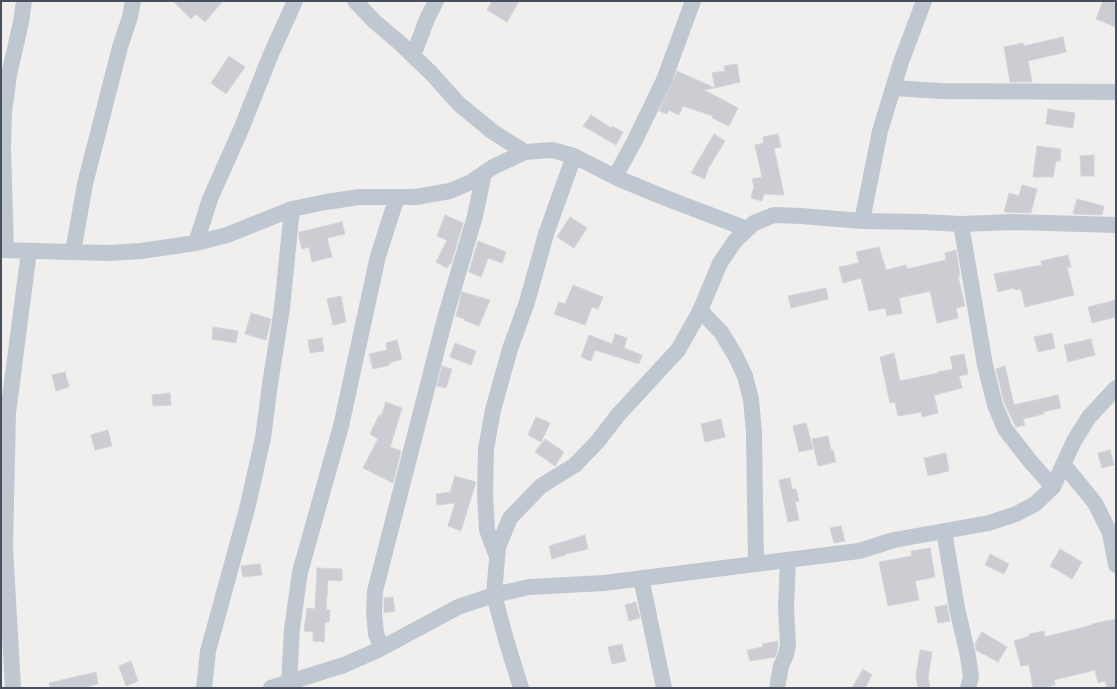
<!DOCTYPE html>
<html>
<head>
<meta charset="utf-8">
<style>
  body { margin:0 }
  #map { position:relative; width:1117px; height:689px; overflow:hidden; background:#f1efee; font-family:Figtree,sans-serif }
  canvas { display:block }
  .frame { position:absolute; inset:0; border:2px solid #47505c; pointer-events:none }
</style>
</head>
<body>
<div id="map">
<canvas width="1117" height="689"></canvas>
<div class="frame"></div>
</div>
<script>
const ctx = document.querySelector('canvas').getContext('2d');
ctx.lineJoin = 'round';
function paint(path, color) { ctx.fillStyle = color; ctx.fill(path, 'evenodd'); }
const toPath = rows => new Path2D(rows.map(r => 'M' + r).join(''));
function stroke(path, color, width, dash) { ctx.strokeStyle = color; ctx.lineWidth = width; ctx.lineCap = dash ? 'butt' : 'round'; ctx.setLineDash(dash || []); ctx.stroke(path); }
const building = toPath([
  [173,1,223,1,205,22,196,14,191,19,173,1],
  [492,1,519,1,507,22,487,10,492,1],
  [1103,1,1116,1,1116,27,1096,19,1103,1],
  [1063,37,1066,52,1028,61,1032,82,1010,82,1004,47,1023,43,1024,46,1063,37],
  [229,56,245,67,226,94,211,83,229,56],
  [737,64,740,82,715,88,712,73,725,71,724,66,737,64],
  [677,71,715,88,704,90,738,108,729,126,712,118,713,116,683,106,679,115,669,110,667,114,659,111,677,71],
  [1048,109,1075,113,1073,128,1046,124,1048,109],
  [591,115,611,128,612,126,623,132,616,145,583,126,591,115],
  [714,134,725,141,708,169,705,179,691,173,714,134],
  [778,134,781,147,774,148,784,195,764,194,762,201,751,198,754,187,752,179,762,177,755,145,764,143,763,137,778,134],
  [1037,146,1061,149,1060,161,1056,161,1053,177,1033,177,1037,146],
  [1094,155,1094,176,1081,176,1080,156,1094,155],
  [1022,185,1037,189,1031,213,1004,212,1009,193,1019,196,1022,185],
  [1077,199,1104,206,1102,215,1073,214,1077,199],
  [445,215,463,223,451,264,449,264,447,268,436,262,447,240,437,236,445,215],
  [570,217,587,228,574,248,557,237,570,217],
  [342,222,345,234,327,238,332,257,312,262,309,247,302,249,299,238,299,232,342,222],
  [478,241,506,252,502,263,488,258,481,277,469,272,478,241],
  [879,247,886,270,906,265,907,269,946,260,945,253,956,250,960,276,958,276,965,306,956,308,958,318,937,323,930,291,899,298,902,313,887,316,885,308,869,311,861,278,843,283,839,267,859,263,856,252,879,247],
  [1068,255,1071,267,1067,267,1074,295,1025,307,1021,289,1015,290,1014,288,998,292,994,274,1042,265,1041,261,1068,255],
  [573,285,603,297,598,309,592,307,585,325,554,314,559,302,565,304,573,285],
  [826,288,828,299,791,308,788,296,826,288],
  [462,292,490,300,479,326,464,320,465,319,456,316,462,292],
  [341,296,346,322,333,325,327,299,341,296],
  [1116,300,1116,317,1092,323,1088,307,1116,300],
  [251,313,271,319,266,340,245,334,251,313],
  [213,327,238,331,236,343,212,339,213,327],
  [1052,333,1055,348,1038,352,1034,337,1052,333],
  [615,334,627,338,624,348,642,355,639,364,595,350,591,361,581,357,589,335,612,344,615,334],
  [322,338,324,351,310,353,308,340,322,338],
  [1091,339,1095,355,1068,362,1064,345,1091,339],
  [397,340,402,359,389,363,390,365,373,369,369,354,387,350,386,343,397,340],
  [455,343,476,351,471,365,450,357,455,343],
  [894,353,900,381,938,373,938,372,953,369,950,357,964,354,968,374,959,376,962,388,934,395,938,413,922,417,921,412,898,416,895,402,890,403,880,357,894,353],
  [442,366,452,369,446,388,437,386,442,366],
  [1005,366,1014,405,1058,395,1061,408,1043,412,1044,414,1023,419,1025,425,1016,427,1004,402,996,369,1005,366],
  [65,372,69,387,56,391,52,375,65,372],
  [170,393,171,405,153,406,152,395,170,393],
  [386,402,402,408,390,447,401,451,393,483,363,468,378,439,370,434,379,415,381,416,386,402],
  [536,417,550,423,541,442,528,435,536,417],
  [721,419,725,437,705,442,701,424,721,419],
  [806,423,813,449,799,452,793,426,806,423],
  [108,430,112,446,95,450,91,435,108,430],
  [828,436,831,450,833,450,836,462,818,466,812,439,828,436],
  [545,439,564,452,555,466,535,452,545,439],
  [1110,450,1114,465,1102,468,1098,453,1110,450],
  [946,453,949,471,928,476,924,458,946,453],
  [455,476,476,482,461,531,448,526,455,503,437,505,436,494,450,492,455,476],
  [790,478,792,489,796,489,799,501,795,502,799,520,788,522,779,480,790,478],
  [841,526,845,541,834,543,830,528,841,526],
  [585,535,588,549,566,554,566,555,552,559,549,546,585,535],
  [930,548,935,577,915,581,919,600,888,606,879,562,912,556,911,551,930,548],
  [1060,549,1082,562,1072,579,1050,566,1060,549],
  [990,554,1009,564,1004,574,985,565,990,554],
  [260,564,262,575,243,577,241,566,260,564],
  [317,568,342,569,342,581,328,580,326,610,330,610,329,622,325,622,324,642,313,641,313,632,304,631,307,608,315,609,317,568],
  [393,597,395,611,384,613,384,598,393,597],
  [636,602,640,618,629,621,625,605,636,602],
  [947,605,950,621,938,623,935,607,947,605],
  [1116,619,1116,688,1107,688,1105,681,1098,683,1095,670,1054,680,1055,685,1041,688,1033,688,1029,665,1021,666,1014,641,1030,636,1029,634,1044,631,1045,637,1092,625,1092,624,1116,619],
  [982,632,1007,647,998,662,976,650,975,644,982,632],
  [778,641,777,652,775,657,750,661,747,650,763,647,762,644,778,641],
  [622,644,626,661,612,664,608,647,622,644],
  [920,650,932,652,928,678,930,688,918,688,916,676,920,650],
  [131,661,138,681,126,686,119,666,131,661],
  [863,669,872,675,865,688,852,688,863,669],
  [96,672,98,684,81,688,50,688,49,683,96,672]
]);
const minor = toPath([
  [355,1,374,21,401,44,431,73,459,104,493,132,525,152],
  [413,56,427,19,436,1],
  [893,88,941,91,1116,92],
  [615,177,635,140,664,80,693,1],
  [862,221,880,131,901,62,924,1],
  [961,224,985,365,995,405,1005,429,1030,461,1053,487],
  [196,243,210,199,242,127,271,54,295,1],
  [1,250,109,253,141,251,196,243,227,235,292,209,326,202,359,197,416,197,450,191,471,182,493,167,525,152,552,150,574,156,615,177,663,197,747,229],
  [6,250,3,148,4,113,9,75,21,22,24,1],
  [73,252,85,184,120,47,130,17,133,1],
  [700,310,721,332,735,355,745,376,751,399,754,433,756,564],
  [1064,465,1095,503,1110,533,1116,565],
  [944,531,957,608,968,656,971,677,968,688],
  [497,557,487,530,485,495,486,449,493,410,510,349,527,302,546,234,574,156],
  [641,578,664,688],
  [382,648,376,634,374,612,375,591,445,318,475,216,484,173],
  [289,683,292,629,300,572,341,426,378,256,397,197],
  [13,688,5,547,8,413,29,251],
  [204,688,208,651,247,509,263,438,270,384,282,308,292,209],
  [271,688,344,665,378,650,458,607,494,595,529,587,604,583,859,551,894,540,989,523,1016,514,1035,504,1053,487,1074,441,1089,417,1116,388],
  [521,688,507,643,494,595,498,547,510,518,541,486,575,465,598,441,618,415,678,350,699,313,720,263,735,241,754,223,774,215,801,216,862,221,923,222,961,224,1014,222,1116,225],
  [777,688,781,666,786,655,788,645,786,607,788,560]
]);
paint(building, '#cbcdd3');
stroke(building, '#d2d4da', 1);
stroke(minor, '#bfc8d1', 16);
</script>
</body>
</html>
